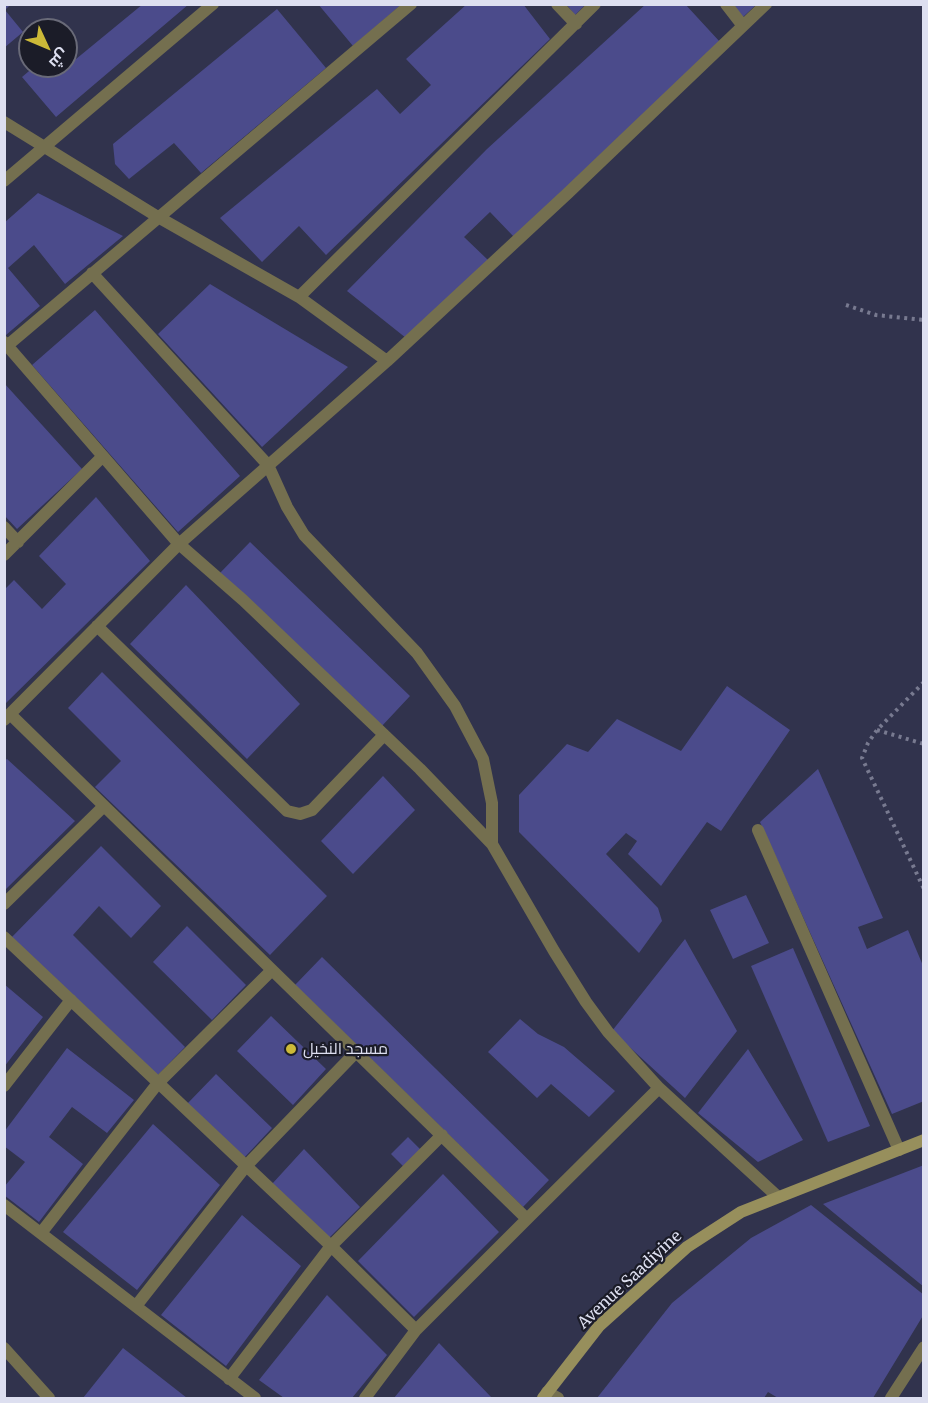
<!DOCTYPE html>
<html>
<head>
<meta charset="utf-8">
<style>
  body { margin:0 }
  #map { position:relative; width:928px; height:1403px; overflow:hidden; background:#31334d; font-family:Merriweather,Cairo,serif }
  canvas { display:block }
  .frame { position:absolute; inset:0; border:6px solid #dddff0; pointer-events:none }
  .north { position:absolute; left:18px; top:18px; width:60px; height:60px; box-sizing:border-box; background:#1b1c28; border:2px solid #696a78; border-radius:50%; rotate:134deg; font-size:16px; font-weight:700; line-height:24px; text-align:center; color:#dddff0 }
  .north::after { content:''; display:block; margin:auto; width:21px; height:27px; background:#ccb938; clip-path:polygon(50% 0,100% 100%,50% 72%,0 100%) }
</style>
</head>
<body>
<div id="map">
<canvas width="928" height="1403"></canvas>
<div class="frame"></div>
<div class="north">ش</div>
</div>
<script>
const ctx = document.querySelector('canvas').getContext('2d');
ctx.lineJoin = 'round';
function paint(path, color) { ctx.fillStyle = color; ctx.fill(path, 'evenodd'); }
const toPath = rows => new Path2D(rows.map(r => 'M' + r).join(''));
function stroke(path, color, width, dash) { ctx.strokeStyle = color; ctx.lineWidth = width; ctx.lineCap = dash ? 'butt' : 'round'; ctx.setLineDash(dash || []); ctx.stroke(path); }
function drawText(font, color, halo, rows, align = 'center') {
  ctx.font = font + ' Merriweather,Cairo,serif'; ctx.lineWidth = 4.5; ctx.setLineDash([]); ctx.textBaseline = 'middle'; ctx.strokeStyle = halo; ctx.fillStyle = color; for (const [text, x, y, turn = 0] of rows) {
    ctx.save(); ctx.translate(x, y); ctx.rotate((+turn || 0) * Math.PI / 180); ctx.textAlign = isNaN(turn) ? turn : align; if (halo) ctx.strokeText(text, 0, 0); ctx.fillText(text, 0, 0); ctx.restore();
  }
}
const building = toPath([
  [5,4,11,4,5,10,23,32,4,48],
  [143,4,189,4,56,117,22,77,35,66,54,66,59,73],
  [318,4,402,4,353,46],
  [467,4,523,4,550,39,326,255,299,226,262,262,220,218,377,89,400,114,431,85,406,59],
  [566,4,586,4,575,15],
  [646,4,685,4,720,42,514,237,490,212,464,237,488,260,406,338,347,291,487,149],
  [732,4,757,4,743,17],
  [277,9,326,68,201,173,174,143,129,179,115,164,113,144],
  [38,193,123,236,65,284,34,245,8,268,40,306,6,335,4,332,4,223],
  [210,284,348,367,262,447,158,334],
  [95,310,240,476,178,532,32,365],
  [4,383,82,469,17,529,4,515],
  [96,497,150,561,4,705,4,590,14,580,42,609,66,584,39,556],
  [250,542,410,696,381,727,220,573],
  [186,585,300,704,247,759,130,644],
  [102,672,327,896,270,955,95,787,121,761,68,708],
  [727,686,790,730,721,831,707,822,661,886,628,854,637,841,626,833,606,854,658,908,662,921,639,953,519,832,519,795,567,744,588,752,617,719,681,751],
  [7,759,75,821,4,891,4,761],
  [818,769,883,918,858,927,867,949,908,930,924,968,924,1101,892,1114,760,822],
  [383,776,415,810,353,874,321,841],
  [101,846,161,906,131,938,99,906,73,935,185,1047,156,1077,10,939],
  [746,895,769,943,733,959,710,910],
  [187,926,246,985,212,1020,153,962],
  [685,939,737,1031,685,1098,612,1031],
  [793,948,870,1126,828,1142,751,966],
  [322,957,549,1180,523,1207,295,985],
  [4,984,43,1017,4,1067],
  [271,1016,326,1069,293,1105,237,1051],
  [520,1019,538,1034,564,1047,615,1091,589,1117,551,1084,537,1098,488,1052],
  [67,1048,134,1100,107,1133,72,1107,49,1137,83,1164,39,1222,4,1195,4,1187,25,1162,4,1146,4,1132],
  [748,1049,803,1140,758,1162,698,1113],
  [216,1074,272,1128,243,1159,187,1104],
  [153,1124,220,1185,137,1290,63,1232],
  [408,1137,421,1150,404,1167,391,1154],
  [304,1149,360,1207,328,1239,272,1184],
  [924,1165,924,1287,823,1204],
  [443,1174,499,1232,414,1317,358,1261],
  [811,1205,924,1295,924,1314,873,1398,778,1398,768,1392,764,1398,597,1398,672,1303,751,1238],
  [242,1215,301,1266,226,1366,161,1315],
  [327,1295,387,1355,352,1398,284,1398,259,1380],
  [439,1343,492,1398,394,1398],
  [123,1348,187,1398,83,1398]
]);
const path = toPath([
  [846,305,876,315,924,320],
  [924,682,877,730,868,743,862,758,924,889],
  [877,730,924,744]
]);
const lane = toPath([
  [547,1392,558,1398],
  [891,1398,924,1347]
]);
const street = toPath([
  [557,4,576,24],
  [726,4,743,26],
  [4,122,158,217,299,297,387,361],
  [4,181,213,4],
  [92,273,268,465,287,507,304,535,417,653,455,706,483,759,492,803,492,844],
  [299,297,595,4],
  [4,342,179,544,243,600,420,769,492,844,554,951,586,1002,608,1032,659,1088,778,1197],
  [8,345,411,4],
  [4,527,18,542],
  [4,555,103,456],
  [97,626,287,811,300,814,312,810,384,735],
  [10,714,527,1219,659,1088],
  [4,720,179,544,387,361,568,193,766,4],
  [758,830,899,1150],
  [4,904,104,806],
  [4,937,331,1246,416,1330],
  [4,1086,71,1000],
  [4,1205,255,1398],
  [41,1233,158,1083,272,970],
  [136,1306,246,1166,356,1052],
  [4,1348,49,1398],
  [229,1379,331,1246,442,1135],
  [365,1398,416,1330,527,1219]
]);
const secondary = toPath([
  [543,1398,599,1326,687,1247,741,1212,924,1140]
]);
const markers = [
  [291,1049,6,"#ccb938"]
];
const poiNames = [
  ["مسجد النخيل",303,1049]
];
const streetNames = [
  ["Avenue Saadiyine",630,1280,-43]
];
paint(building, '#4b4b8b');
stroke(path, '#787a90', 4, [3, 4.5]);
stroke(lane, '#746f4f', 12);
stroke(street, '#746f4f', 12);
stroke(secondary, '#978f5c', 12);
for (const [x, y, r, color] of markers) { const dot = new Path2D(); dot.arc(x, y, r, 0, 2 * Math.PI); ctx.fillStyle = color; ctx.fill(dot); stroke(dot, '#1b1c28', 2); }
drawText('16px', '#dddff0', '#1b1c28', poiNames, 'left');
drawText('16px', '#dddff0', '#1b1c28', streetNames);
</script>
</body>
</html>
